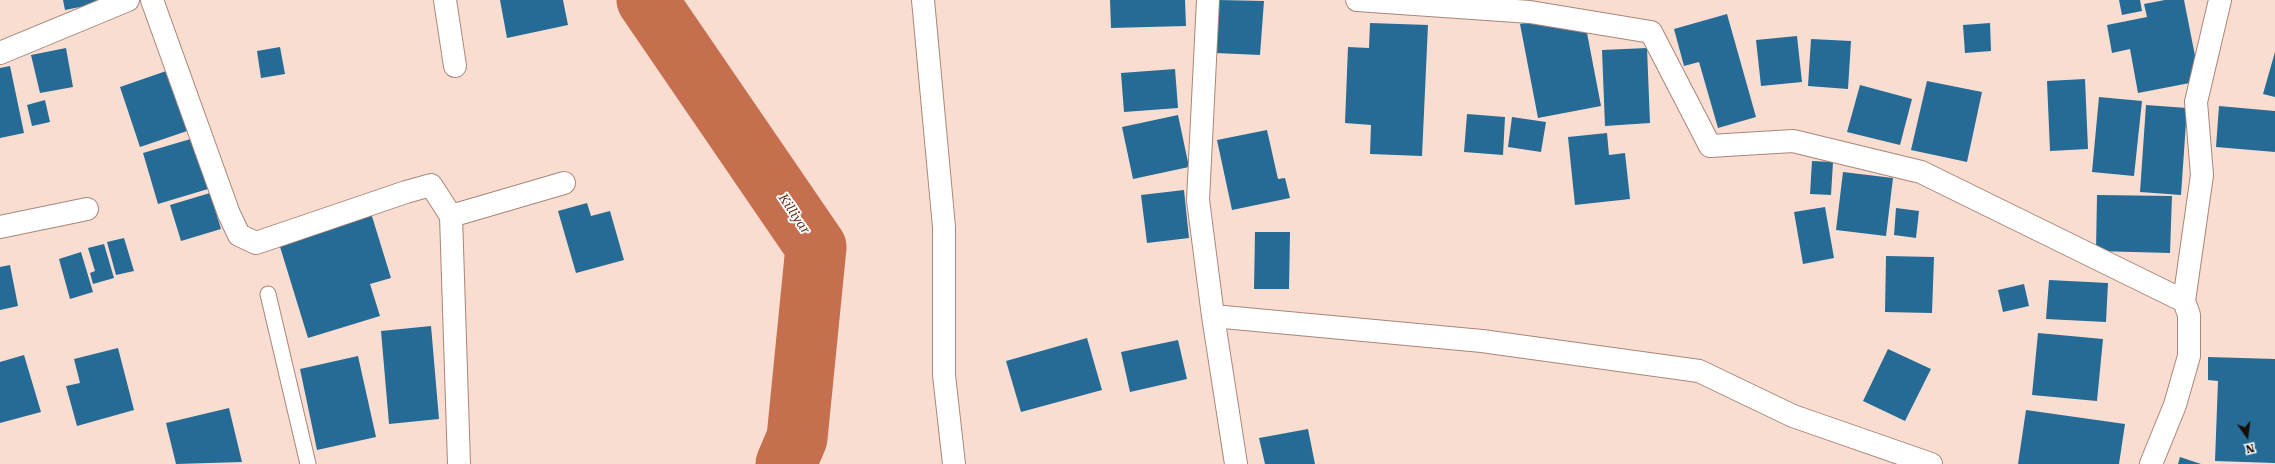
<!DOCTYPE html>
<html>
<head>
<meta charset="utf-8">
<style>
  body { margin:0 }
  #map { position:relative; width:2275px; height:464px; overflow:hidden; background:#faddd1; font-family:"Roboto Serif",serif }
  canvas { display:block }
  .north { position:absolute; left:2227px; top:416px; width:40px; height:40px; -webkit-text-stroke:3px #fff; paint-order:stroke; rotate:166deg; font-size:11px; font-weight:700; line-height:16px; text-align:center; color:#180c07 }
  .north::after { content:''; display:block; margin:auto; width:14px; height:18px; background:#180c07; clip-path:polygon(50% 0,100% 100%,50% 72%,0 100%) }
</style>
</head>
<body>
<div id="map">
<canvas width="2275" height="464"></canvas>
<div class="north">N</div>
</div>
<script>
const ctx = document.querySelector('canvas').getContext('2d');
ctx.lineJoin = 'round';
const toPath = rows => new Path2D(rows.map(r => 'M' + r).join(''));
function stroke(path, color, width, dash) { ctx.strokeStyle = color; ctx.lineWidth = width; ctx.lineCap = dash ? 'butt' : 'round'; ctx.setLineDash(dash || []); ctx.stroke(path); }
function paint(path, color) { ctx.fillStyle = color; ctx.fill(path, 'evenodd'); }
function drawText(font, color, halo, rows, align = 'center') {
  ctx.font = font + ' "Roboto Serif",serif'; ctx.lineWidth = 4; ctx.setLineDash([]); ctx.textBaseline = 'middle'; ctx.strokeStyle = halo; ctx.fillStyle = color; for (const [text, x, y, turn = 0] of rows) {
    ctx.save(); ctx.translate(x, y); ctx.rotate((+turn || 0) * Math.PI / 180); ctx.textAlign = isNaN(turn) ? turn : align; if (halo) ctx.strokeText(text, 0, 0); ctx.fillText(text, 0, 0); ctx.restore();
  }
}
const river = toPath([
  [647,0,816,247,797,438,786,464]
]);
const building = toPath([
  [63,0,110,0,110,1,65,10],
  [500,0,563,0,568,25,507,38],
  [1110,0,1185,0,1186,26,1111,28],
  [1218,0,1264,1,1260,55,1215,53],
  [2119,0,2140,0,2142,11,2122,15],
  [2165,0,2184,0,2200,81,2138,93,2130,49,2112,53,2107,25,2147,17,2144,4],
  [1583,12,1601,106,1538,118,1520,24],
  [1727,14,1756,117,1718,128,1699,62,1684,66,1674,29],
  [1370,23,1428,25,1422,156,1370,154,1371,125,1345,123,1348,47,1369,48],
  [1990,23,1991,51,1965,53,1963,25],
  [1797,36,1802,82,1761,86,1756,40],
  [1811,39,1851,41,1848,89,1808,86],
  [280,47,285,74,261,78,257,51],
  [66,48,73,87,40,93,31,55],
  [1647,48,1650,123,1605,126,1602,50],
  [2275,52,2275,97,2263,94],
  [10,66,24,133,0,138,0,68],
  [172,69,193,129,140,147,120,87],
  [1175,69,1178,108,1124,112,1121,73],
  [2085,79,2088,149,2050,151,2047,81],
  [1927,81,1982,92,1967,162,1911,150],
  [1860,85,1912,99,1900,145,1847,132],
  [2099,97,2142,101,2134,176,2092,172],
  [45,100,50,122,32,126,27,105],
  [2146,105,2187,108,2181,195,2140,192],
  [2219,106,2275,111,2275,152,2216,147],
  [1467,114,1505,117,1503,155,1464,152],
  [1178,115,1189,167,1133,179,1122,127],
  [1512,117,1546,122,1541,152,1508,147],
  [1267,130,1278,179,1285,178,1290,198,1232,210,1217,140],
  [1607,133,1609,155,1625,153,1630,199,1575,205,1568,137],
  [194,138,208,189,158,204,143,153],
  [1812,161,1833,162,1831,195,1810,194],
  [1843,172,1893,178,1886,236,1836,230],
  [1184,190,1189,238,1147,243,1141,195],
  [210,193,221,229,181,241,170,205],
  [2097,195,2172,196,2170,253,2096,251],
  [587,203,591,216,610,211,624,260,576,273,558,211],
  [1825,207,1834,258,1803,264,1794,212],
  [1896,208,1919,211,1916,238,1894,235],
  [371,213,391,278,370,284,380,316,308,338,277,237],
  [1255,232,1290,232,1289,289,1254,289],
  [124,238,134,271,116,275,107,242],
  [104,244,114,278,93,284,90,273,95,271,88,248],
  [81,252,93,292,70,299,59,259],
  [1886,256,1934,257,1932,313,1885,312],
  [10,265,18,306,0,310,0,267],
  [2049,280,2108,283,2106,322,2046,319],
  [2024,284,2029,306,2003,312,1998,290],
  [431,326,439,419,389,424,381,331],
  [2038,333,2103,339,2097,401,2032,395],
  [1087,338,1102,390,1021,412,1006,361],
  [1178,340,1187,379,1130,392,1121,352],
  [118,348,134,410,77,426,66,386,80,383,74,359],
  [1888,349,1931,369,1905,421,1863,401],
  [24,355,41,412,0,423,0,362],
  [358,356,376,437,317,450,300,369],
  [2208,357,2275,359,2275,463,2215,461,2218,381,2208,380],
  [229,408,242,462,176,464,166,423],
  [2026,410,2125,424,2119,464,2018,464],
  [1308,429,1315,464,1265,464,1259,438],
  [2180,457,2201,464,2178,464]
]);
const service = toPath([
  [268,294,308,464]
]);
const minor = toPath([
  [152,0,229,214,239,235,256,243,406,192,431,185,451,216,459,464],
  [445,0,455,66],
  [923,0,944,227,944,375,954,464],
  [1208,0,1198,200,1213,316,1236,464],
  [1357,0,1530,12,1651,32,1710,146,1793,141,1921,172,2184,301],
  [0,53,128,0],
  [451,216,564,183],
  [0,227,87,209],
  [1213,316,1482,341,1699,371,1793,416,1931,464],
  [2151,464,2175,405,2189,356,2189,315,2184,301,2202,175,2196,102,2220,0]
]);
const waterNames = [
  ["Killiyar",794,214,56]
];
stroke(river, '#c66f4e', 61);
paint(building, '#256b95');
stroke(service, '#a88679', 17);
stroke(minor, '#a88679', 24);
stroke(service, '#fff', 15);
stroke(minor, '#fff', 22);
drawText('italic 13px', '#622911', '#fff', waterNames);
</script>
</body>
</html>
